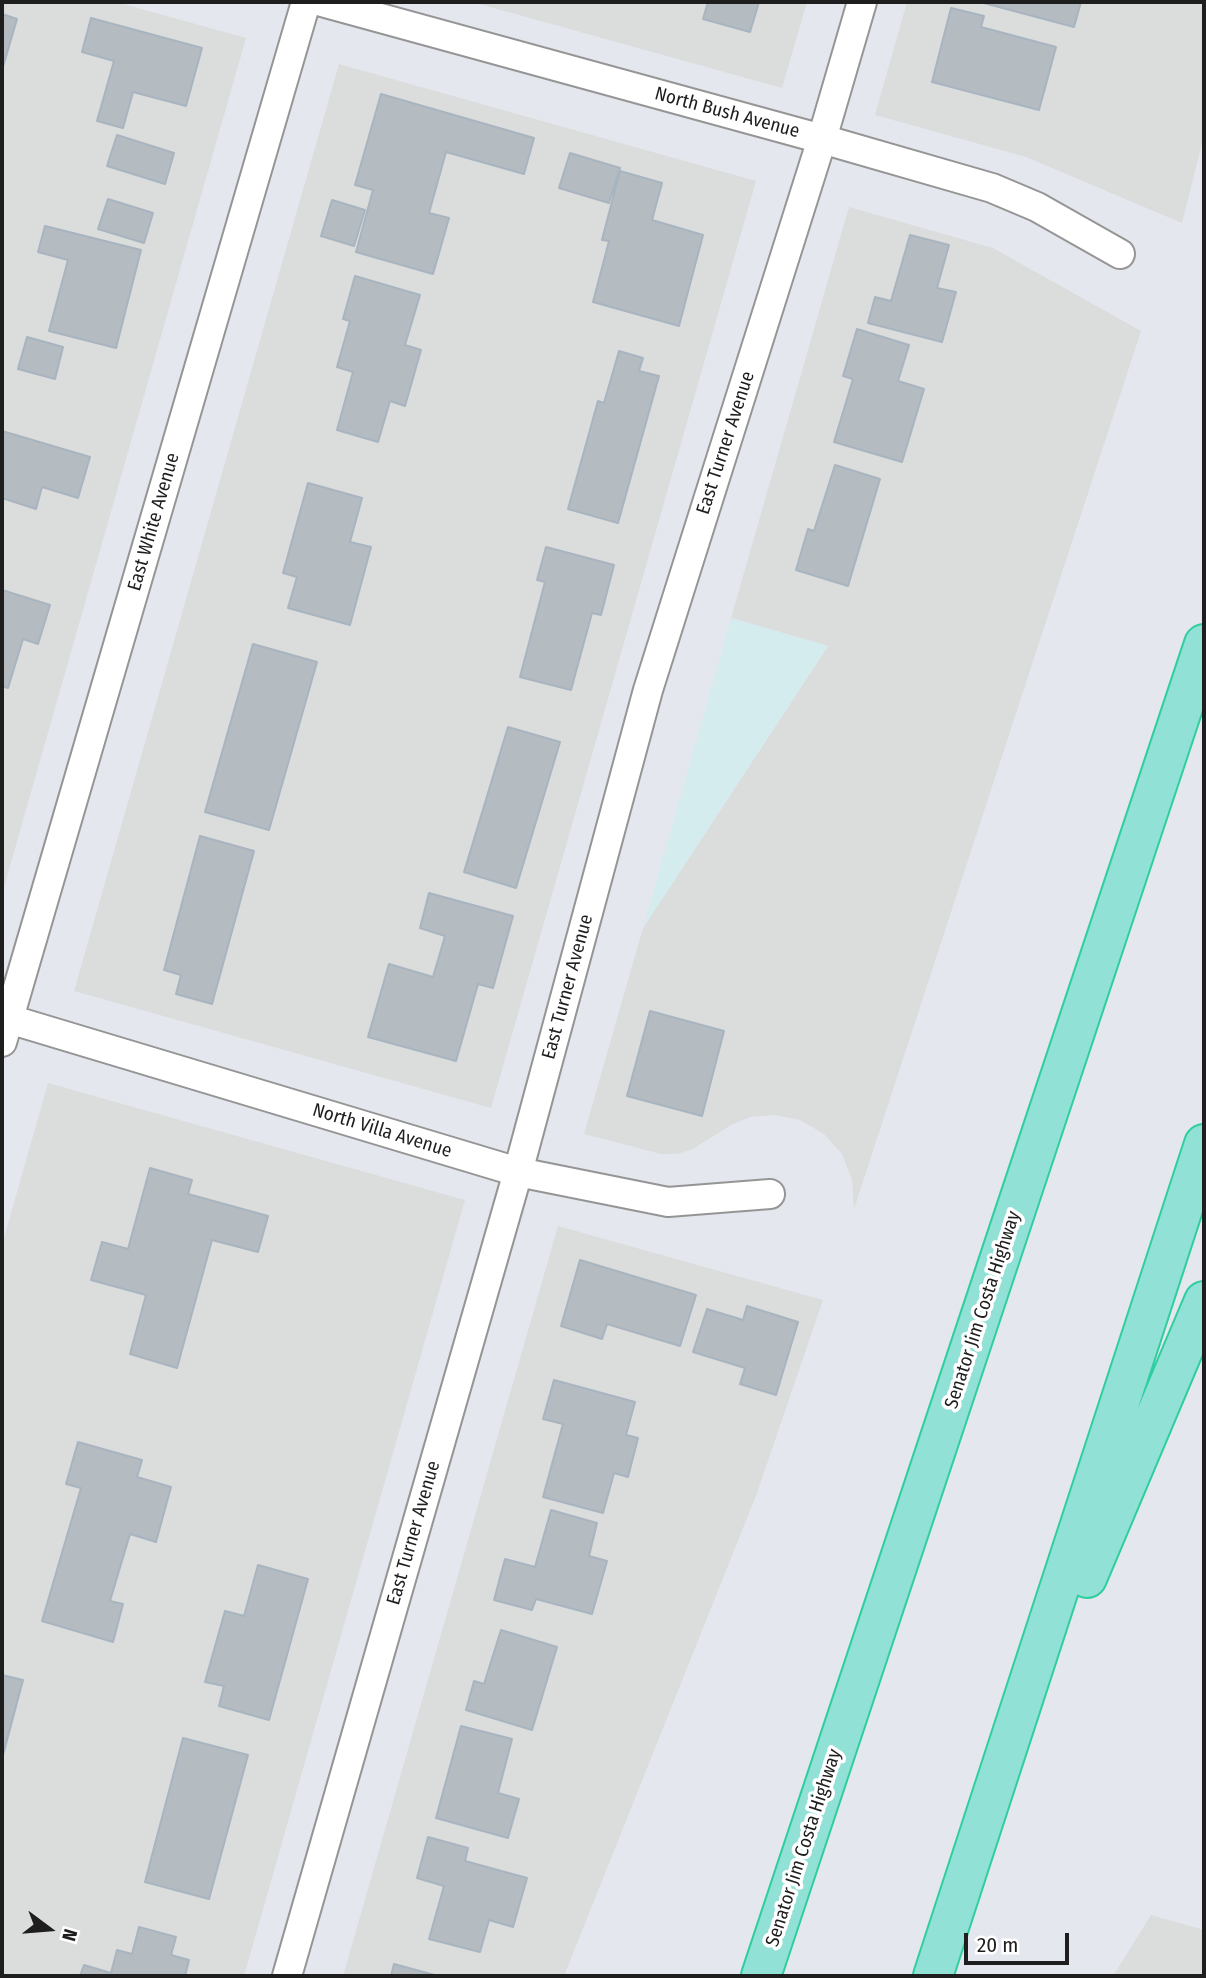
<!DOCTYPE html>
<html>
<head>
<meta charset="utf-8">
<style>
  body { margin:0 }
  #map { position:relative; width:1206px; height:1978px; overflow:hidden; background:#e4e7ee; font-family:"Fira Sans Condensed",sans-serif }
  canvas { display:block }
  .frame { position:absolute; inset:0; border:4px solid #1e1e1e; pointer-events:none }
  .north { position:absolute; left:14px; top:1894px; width:70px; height:70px; -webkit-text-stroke:5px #fff; paint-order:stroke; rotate:106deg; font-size:19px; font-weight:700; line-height:28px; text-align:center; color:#1e1e1e }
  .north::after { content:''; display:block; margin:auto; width:24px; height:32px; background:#1e1e1e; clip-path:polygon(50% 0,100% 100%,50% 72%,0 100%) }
  .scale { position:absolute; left:964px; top:1933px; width:105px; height:32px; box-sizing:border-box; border:4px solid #1e1e1e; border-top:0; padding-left:9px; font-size:21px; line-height:24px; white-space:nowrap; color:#1e1e1e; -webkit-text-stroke:5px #fff; paint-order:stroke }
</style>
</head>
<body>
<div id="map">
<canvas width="1206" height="1978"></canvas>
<div class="frame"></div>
<div class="north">N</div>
<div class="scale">20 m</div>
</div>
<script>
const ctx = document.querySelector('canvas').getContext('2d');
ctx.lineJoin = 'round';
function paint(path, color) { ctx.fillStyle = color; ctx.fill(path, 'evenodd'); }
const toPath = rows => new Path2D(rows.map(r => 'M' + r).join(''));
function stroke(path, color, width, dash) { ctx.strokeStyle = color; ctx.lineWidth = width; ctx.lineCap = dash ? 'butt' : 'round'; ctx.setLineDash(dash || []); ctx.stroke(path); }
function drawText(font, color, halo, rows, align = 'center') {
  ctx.font = font + ' "Fira Sans Condensed",sans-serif'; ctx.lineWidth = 7; ctx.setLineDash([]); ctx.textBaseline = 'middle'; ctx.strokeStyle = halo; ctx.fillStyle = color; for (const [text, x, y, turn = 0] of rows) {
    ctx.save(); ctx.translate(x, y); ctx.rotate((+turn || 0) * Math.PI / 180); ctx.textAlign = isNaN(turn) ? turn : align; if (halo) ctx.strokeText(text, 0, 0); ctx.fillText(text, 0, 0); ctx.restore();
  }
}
const residential = toPath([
  [2,2,116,2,246,38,2,894],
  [472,2,807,2,782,88],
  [907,2,1204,2,1204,136,1182,223,1026,157,875,115],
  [339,64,756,181,491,1108,74,991],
  [849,207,993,248,1141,331,854,1209,852,1180,842,1154,824,1134,800,1120,775,1115,750,1117,731,1125,693,1149,677,1154,661,1154,584,1134,643,928,828,646,731,618],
  [48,1083,465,1200,244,1976,2,1976,2,1245],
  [558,1226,823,1300,757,1493,564,1976,343,1976],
  [1151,1915,1204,1930,1204,1976,1113,1976]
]);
const commercial = toPath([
  [731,618,828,646,643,928]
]);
const building = toPath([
  [708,2,759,2,750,32,703,19,708,2],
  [980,2,1081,2,1074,27,980,2],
  [951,8,984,16,981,27,1056,47,1039,110,932,82,951,8],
  [2,14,17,19,2,70,2,14],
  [91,18,202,48,186,106,133,92,123,128,97,121,114,61,82,52,91,18],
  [381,94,534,138,524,174,446,152,429,213,449,218,433,274,356,252,373,190,355,185,381,94],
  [117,135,174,153,165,184,107,166,117,135],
  [570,153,620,168,609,203,559,188,570,153],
  [620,171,662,183,652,220,703,235,679,326,593,302,609,241,602,240,620,171],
  [108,199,153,213,144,243,98,229,108,199],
  [332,200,365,210,354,246,321,236,332,200],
  [45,226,141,250,116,348,49,331,68,260,38,252,45,226],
  [910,235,949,245,937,288,956,292,942,342,868,323,875,297,891,301,910,235],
  [355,276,420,295,405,345,421,350,405,406,390,401,378,442,337,430,353,372,337,367,350,321,343,319,355,276],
  [857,329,909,345,898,381,924,389,902,462,834,442,853,379,843,376,857,329],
  [27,337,63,347,55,379,18,369,27,337],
  [619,351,643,358,639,371,659,376,618,523,568,509,598,401,604,403,619,351],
  [2,431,90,457,78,498,42,487,36,509,2,498,2,431],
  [835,465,880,479,848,586,796,570,808,529,814,531,835,465],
  [308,483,362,498,350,542,371,547,350,625,288,608,297,577,283,573,308,483],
  [546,547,614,565,601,615,592,613,571,690,520,677,545,582,537,580,546,547],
  [2,590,50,605,38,644,23,639,8,688,2,686,2,590],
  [253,644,317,662,269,830,205,812,253,644],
  [508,727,560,742,516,888,464,872,508,727],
  [200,836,254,851,212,1004,176,994,181,975,164,970,200,836],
  [429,893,513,916,493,988,478,984,456,1061,368,1037,389,964,433,977,445,936,420,928,429,893],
  [650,1011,724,1031,702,1116,627,1096,650,1011],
  [150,1168,192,1180,188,1194,268,1216,258,1252,212,1240,177,1368,130,1354,146,1295,91,1280,102,1242,128,1249,150,1168],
  [580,1260,696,1295,680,1346,607,1324,602,1339,561,1326,580,1260],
  [747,1306,798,1322,776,1395,740,1384,745,1368,693,1352,707,1309,743,1320,747,1306],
  [554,1380,635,1402,626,1435,638,1438,628,1477,614,1473,603,1513,543,1497,563,1424,543,1419,554,1380],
  [78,1442,142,1460,137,1477,171,1487,156,1542,130,1534,110,1601,123,1604,113,1642,42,1621,81,1488,66,1484,78,1442],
  [551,1510,597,1523,589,1556,607,1561,592,1614,536,1599,532,1610,494,1600,505,1559,535,1567,551,1510],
  [258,1565,308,1579,269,1720,219,1706,224,1686,205,1682,225,1611,244,1616,258,1565],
  [501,1630,557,1647,532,1730,466,1710,474,1681,484,1684,501,1630],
  [2,1675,23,1680,3,1755,2,1755,2,1675],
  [461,1726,512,1739,498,1793,519,1799,508,1838,436,1818,461,1726],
  [183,1738,248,1755,209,1899,145,1882,183,1738],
  [428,1837,468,1848,465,1861,527,1878,513,1927,489,1920,480,1952,429,1939,444,1886,417,1878,428,1837],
  [139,1927,176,1937,171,1955,189,1960,185,1976,80,1976,84,1965,111,1973,117,1950,132,1954,139,1927],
  [394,1964,438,1976,391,1976,394,1964]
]);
const street = toPath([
  [322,2,822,139,992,188,1037,207,1120,254],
  [2,1017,518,1172,668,1202,770,1194],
  [2,1042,306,2],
  [287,1976,518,1172,648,690,822,139,862,2]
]);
const highway = toPath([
  [1087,1578,1204,1301],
  [761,1976,1204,644],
  [933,1976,1204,1144]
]);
const streetNames = [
  ["North Bush Avenue",727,113,15],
  ["East Turner Avenue",726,443,-72],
  ["East White Avenue",154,522,-74],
  ["East Turner Avenue",568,987,-75],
  ["North Villa Avenue",382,1131,17],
  ["Senator Jim Costa Highway",983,1310,-72],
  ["East Turner Avenue",414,1533,-74],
  ["Senator Jim Costa Highway",804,1848,-72]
];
paint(residential, '#dbdcdc');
paint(commercial, '#d5ecee');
paint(building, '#b4bcc2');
stroke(building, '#a8b4bf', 2);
stroke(street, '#959595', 32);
stroke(highway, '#2fce9f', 42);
stroke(street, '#fff', 28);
stroke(highway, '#91e1d6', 38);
drawText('19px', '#1e1e1e', '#fff', streetNames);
</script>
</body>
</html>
